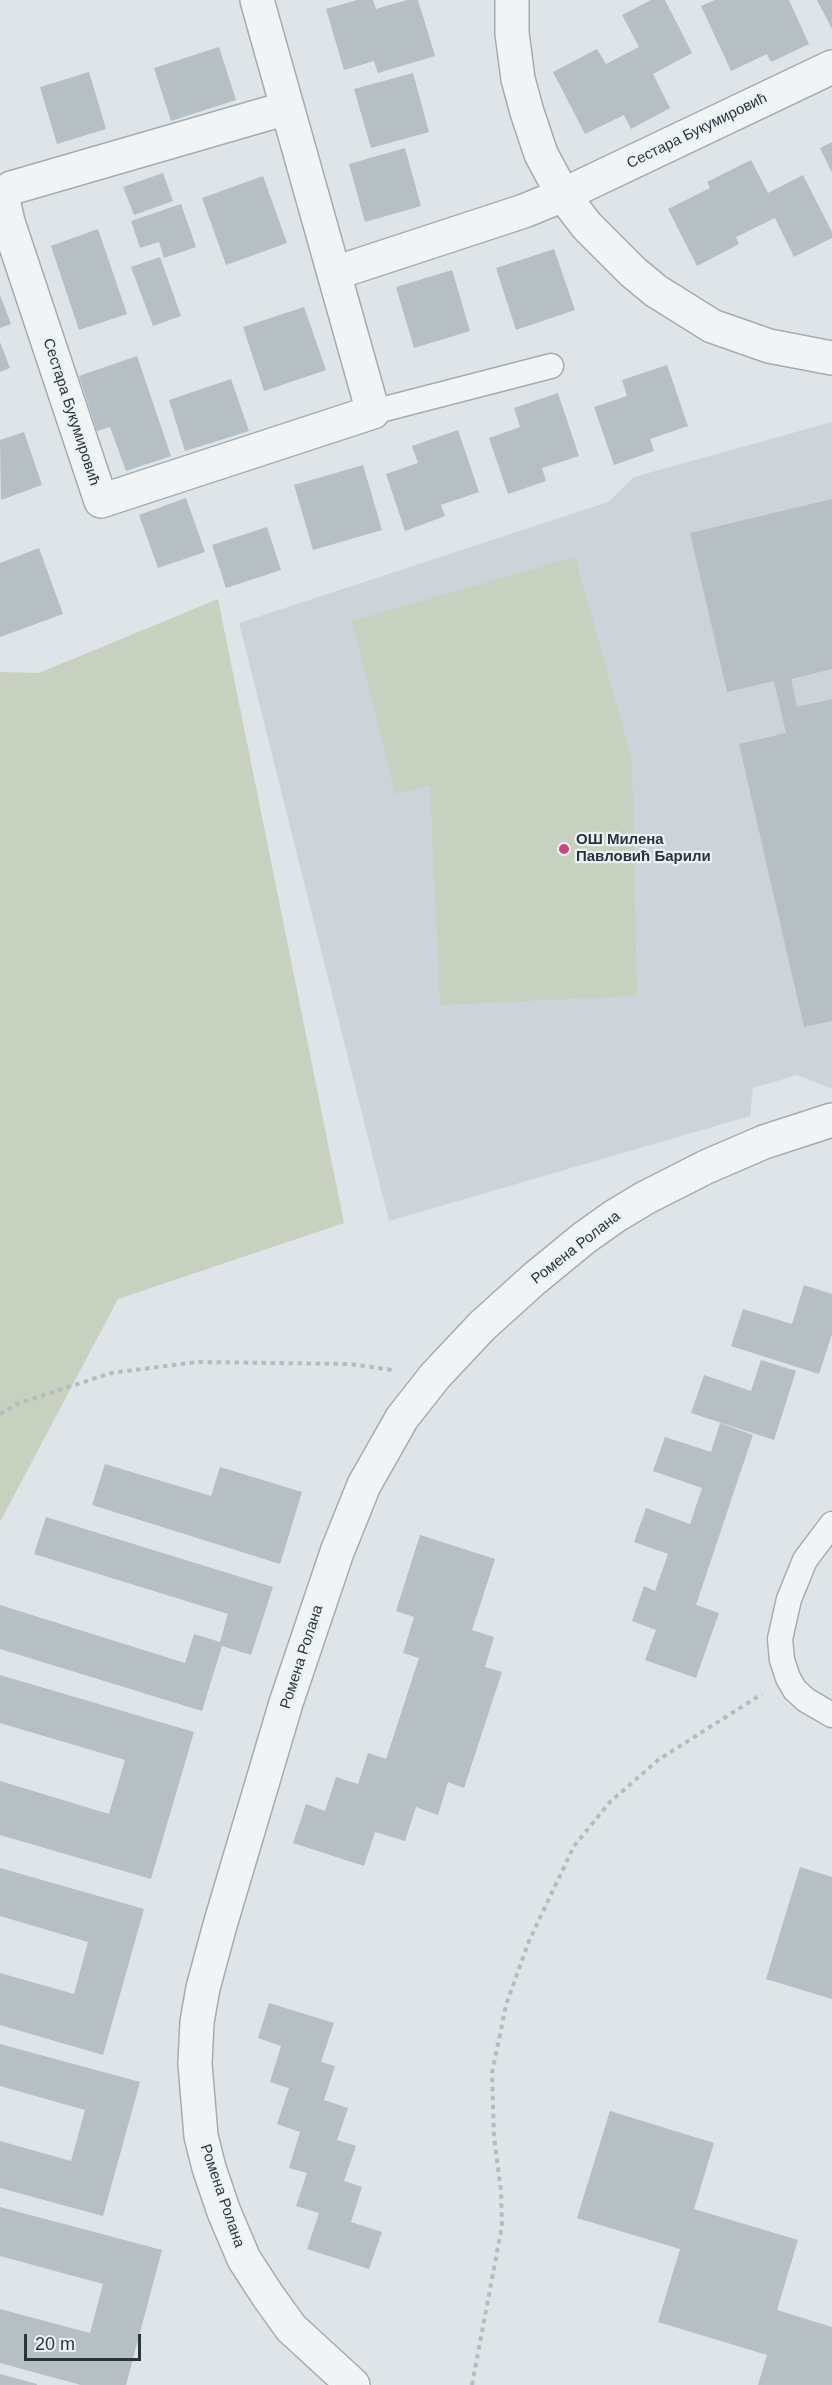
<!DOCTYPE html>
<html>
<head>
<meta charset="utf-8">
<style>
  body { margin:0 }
  #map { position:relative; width:832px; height:2385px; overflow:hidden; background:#dee4e7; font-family:Arial,sans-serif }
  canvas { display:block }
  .scale { position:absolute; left:24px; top:2334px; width:117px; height:27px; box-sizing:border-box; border:3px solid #28353d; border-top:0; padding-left:8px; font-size:18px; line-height:21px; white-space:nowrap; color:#28353d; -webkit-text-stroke:4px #edf2f5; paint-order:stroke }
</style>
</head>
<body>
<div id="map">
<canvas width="832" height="2385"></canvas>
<div class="scale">20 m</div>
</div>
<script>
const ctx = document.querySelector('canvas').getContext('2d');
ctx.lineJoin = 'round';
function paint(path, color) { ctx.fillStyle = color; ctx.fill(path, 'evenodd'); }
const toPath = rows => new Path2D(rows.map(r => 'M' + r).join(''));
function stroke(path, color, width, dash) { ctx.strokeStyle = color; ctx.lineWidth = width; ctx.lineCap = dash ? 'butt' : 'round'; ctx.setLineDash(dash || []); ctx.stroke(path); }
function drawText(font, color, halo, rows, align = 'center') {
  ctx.font = font + ' Arial,sans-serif'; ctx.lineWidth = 4.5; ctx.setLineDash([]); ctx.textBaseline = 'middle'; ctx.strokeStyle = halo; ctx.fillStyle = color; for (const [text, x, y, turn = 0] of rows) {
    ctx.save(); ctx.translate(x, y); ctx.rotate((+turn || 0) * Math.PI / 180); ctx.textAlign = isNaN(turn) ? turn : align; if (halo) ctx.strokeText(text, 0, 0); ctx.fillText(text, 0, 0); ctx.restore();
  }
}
const built = toPath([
  [832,422,832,1089,797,1075,753,1088,750,1116,389,1221,239,623,608,502,634,477]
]);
const green = toPath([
  [575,557,632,760,637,996,440,1005,430,785,395,794,352,621],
  [218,599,344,1223,118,1299,0,1522,0,672,39,673]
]);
const building = toPath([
  [357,0,373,0,376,9,407,0,418,0,435,56,378,73,374,61,344,70,326,9],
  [651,0,665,0,692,53,653,74,670,108,631,129,624,115,585,134,553,72,597,49,606,64,639,47,622,15],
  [715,0,789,0,809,44,771,62,767,54,731,71,701,6],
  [817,0,832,0,832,29],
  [219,47,236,100,171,121,154,68],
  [89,72,106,129,57,144,40,87],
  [413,73,429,132,371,148,354,89],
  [832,142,832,173,820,148],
  [405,148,421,206,365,222,349,164],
  [751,160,768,193,803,175,832,232,832,238,794,257,775,218,736,237,739,244,697,266,668,209,710,188,707,182],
  [163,173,173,201,134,215,123,187],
  [263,176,287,243,226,265,202,198],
  [181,204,196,247,164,258,159,242,140,248,131,221],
  [98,229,127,314,79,330,51,246],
  [554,249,575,310,516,330,496,268],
  [160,257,181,316,153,326,131,267],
  [452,270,470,331,414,348,396,287],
  [0,295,11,324,0,328],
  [304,307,326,370,264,391,243,327],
  [0,342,10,368,0,372],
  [137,356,171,456,126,471,110,427,97,431,79,376],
  [667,365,688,426,650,439,654,451,614,465,594,407,627,396,622,380],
  [231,379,249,431,185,451,169,400],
  [558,393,579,456,542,468,546,481,508,494,489,438,520,427,514,408],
  [458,430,479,492,441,505,445,516,405,531,386,474,418,463,412,446],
  [24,432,42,485,1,500,0,440],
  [363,465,382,530,313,550,294,485],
  [186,498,205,552,158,568,139,515],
  [832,499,832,669,791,679,797,707,832,699,832,1021,804,1027,739,744,786,733,774,681,727,692,690,533],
  [267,527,281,570,226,588,212,545],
  [39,548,63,614,0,637,0,563],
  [804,1285,832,1294,832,1334,819,1374,731,1346,743,1309,792,1324],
  [761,1360,796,1371,774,1440,691,1413,704,1375,751,1391],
  [720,1423,753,1435,696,1605,719,1613,696,1678,645,1660,656,1630,632,1621,644,1586,655,1591,668,1554,634,1542,646,1508,690,1524,702,1488,653,1471,665,1437,711,1452],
  [105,1464,211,1496,220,1467,302,1492,280,1564,92,1505],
  [46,1517,273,1587,251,1655,222,1646,202,1711,0,1649,0,1605,185,1663,194,1634,220,1642,228,1614,34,1554],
  [420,1535,495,1559,472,1630,494,1637,485,1667,502,1672,464,1788,448,1782,438,1815,416,1807,405,1841,375,1832,364,1866,293,1843,306,1804,325,1811,336,1777,358,1784,368,1753,386,1759,419,1658,403,1653,414,1617,396,1611],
  [0,1675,194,1732,151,1879,0,1835,0,1781,109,1814,125,1760,0,1723],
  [800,1867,832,1877,832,1999,766,1979],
  [0,1868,144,1909,103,2055,0,2025,0,1973,74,1994,88,1942,0,1916],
  [269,2003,334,2023,321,2062,335,2066,324,2100,348,2108,337,2140,356,2146,344,2181,362,2187,351,2222,382,2232,369,2269,307,2249,319,2213,296,2206,307,2173,289,2168,300,2132,277,2124,289,2088,270,2082,281,2046,258,2038],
  [0,2044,140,2082,103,2216,0,2188,0,2141,71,2161,85,2110,0,2086],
  [610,2111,714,2143,694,2209,798,2240,777,2310,832,2327,832,2385,758,2385,767,2355,658,2322,680,2249,577,2218],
  [0,2207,162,2250,126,2385,81,2385,0,2363,0,2309,90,2333,103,2284,0,2256],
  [0,2374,37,2384,37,2385,0,2385]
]);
const path = toPath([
  [0,1414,17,1404,111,1373,197,1362,350,1364,392,1370],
  [472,2385,502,2226,501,2191,494,2137,492,2073,506,2005,529,1941,574,1846,610,1802,658,1760,762,1694]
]);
const service = toPath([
  [373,412,551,366],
  [832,1524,805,1560,789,1599,780,1639,782,1660,788,1678,795,1690,806,1700,832,1715]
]);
const minor = toPath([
  [257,0,373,412,101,501,8,222,4,204,5,195,11,188,287,108],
  [512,0,512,33,518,79,527,112,541,154,563,195,587,226,633,272,656,291,712,326,769,346,832,358],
  [335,273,524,211,563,195,832,67],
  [353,2385,291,2328,268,2296,244,2259,224,2212,209,2168,201,2136,195,2064,197,2022,203,1988,220,1925,286,1703,337,1552,364,1485,402,1418,435,1376,482,1326,534,1279,584,1238,615,1216,645,1198,706,1167,764,1142,832,1120]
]);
const markers = [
  [564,849,6,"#c7487e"]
];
const streetNames = [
  ["Сестара Букумировић",697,131,-26],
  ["Сестара Букумировић",71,412,72],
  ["Ромена Ролана",576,1248,-38],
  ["Ромена Ролана",302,1657,-72],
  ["Ромена Ролана",222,2196,71]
];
const poiNames = [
  ["ОШ Милена",576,840],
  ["Павловић Барили",576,857]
];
paint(built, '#ccd4d9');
paint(green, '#c8d0c0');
paint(building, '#b6bfc3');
stroke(service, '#a4acb1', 27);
stroke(minor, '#a4acb1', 36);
stroke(path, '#b5bbbe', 4, [4.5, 4.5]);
stroke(service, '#f1f4f5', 24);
stroke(minor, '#f1f4f5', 33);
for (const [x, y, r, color] of markers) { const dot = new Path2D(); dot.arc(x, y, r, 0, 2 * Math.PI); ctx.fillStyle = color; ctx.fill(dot); stroke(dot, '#edf2f5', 2); }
drawText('15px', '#28353d', '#edf2f5', streetNames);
drawText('bold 15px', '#28353d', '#edf2f5', poiNames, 'left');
</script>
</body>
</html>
